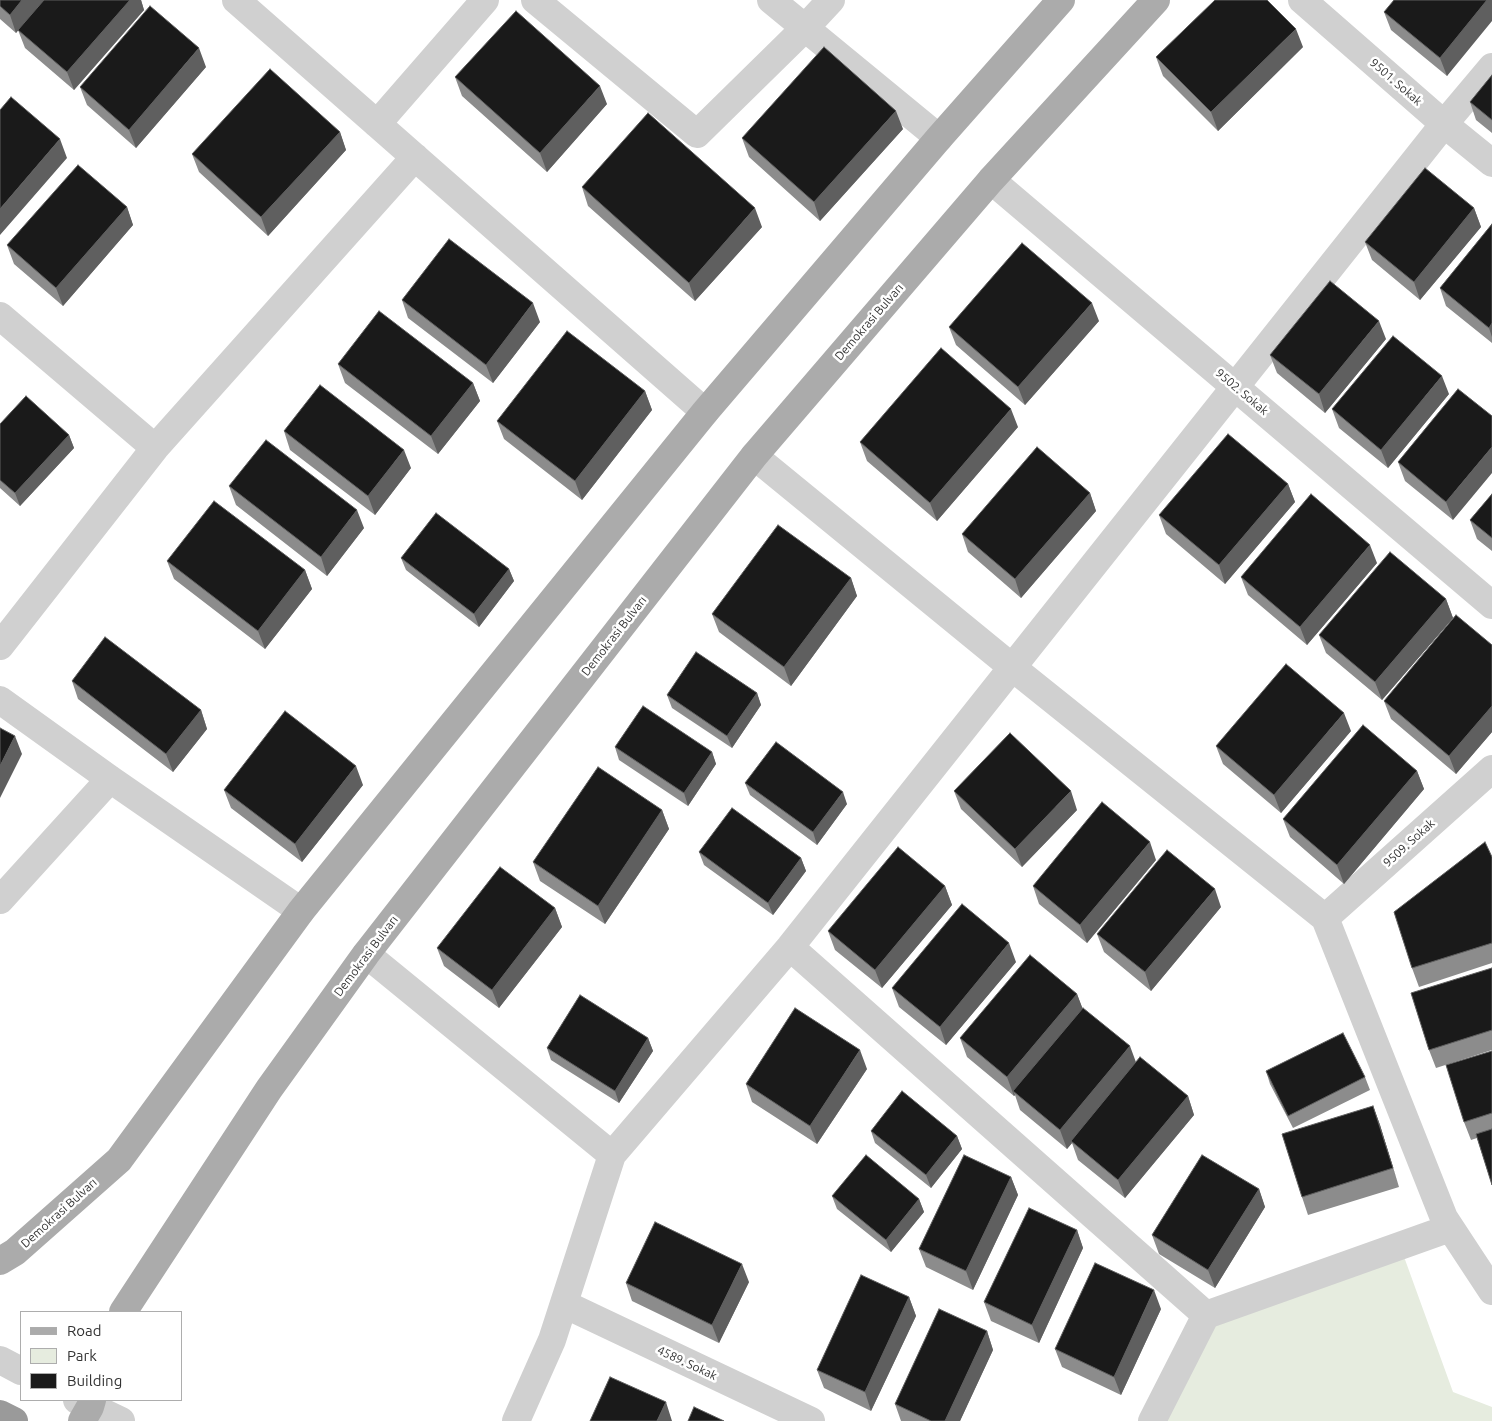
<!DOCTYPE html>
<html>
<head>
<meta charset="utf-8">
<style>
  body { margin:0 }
  #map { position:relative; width:1492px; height:1421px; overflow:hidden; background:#fff; font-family:Ubuntu,sans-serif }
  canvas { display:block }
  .legend { position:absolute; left:20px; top:1311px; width:162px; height:90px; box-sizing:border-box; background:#fff; border:1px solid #adadad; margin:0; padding:6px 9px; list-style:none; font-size:15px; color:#333 }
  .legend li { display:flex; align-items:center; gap:10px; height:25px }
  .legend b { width:25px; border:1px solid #adadad }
</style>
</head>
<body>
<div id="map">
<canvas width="1492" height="1421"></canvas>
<ul class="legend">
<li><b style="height:6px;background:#ababab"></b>Road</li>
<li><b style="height:14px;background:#e6ecdf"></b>Park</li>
<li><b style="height:14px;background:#1a1a1a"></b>Building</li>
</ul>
</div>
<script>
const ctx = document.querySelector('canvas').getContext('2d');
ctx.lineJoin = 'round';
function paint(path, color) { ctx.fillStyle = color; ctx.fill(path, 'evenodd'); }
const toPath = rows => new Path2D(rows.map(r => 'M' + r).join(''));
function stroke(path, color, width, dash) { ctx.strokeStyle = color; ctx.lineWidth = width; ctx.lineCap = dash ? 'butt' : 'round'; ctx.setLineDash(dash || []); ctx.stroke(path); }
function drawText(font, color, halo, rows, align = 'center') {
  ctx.font = font + ' Ubuntu,sans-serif'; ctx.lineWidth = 5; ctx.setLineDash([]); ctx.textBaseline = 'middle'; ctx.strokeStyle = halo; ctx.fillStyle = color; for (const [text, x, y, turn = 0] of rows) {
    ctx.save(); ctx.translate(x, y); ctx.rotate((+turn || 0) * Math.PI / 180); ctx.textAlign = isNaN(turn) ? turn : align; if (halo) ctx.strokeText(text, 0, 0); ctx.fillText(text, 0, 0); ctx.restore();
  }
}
const green = toPath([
  [1403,1254,1453,1392,1492,1407,1492,1421,1165,1421,1209,1328]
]);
const minor = toPath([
  [236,0,705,412],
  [535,0,697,134,805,28,831,0],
  [771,0,939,138],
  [1302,0,1444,124,1492,163],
  [377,124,485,0],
  [991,180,1492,605],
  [0,316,155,448],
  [754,456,1013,668,1325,918,1444,1218,1492,1291],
  [0,646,155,448,415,157],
  [0,700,110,779,301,911],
  [0,900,110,779],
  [1325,918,1492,769],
  [790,947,1206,1315],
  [366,954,612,1155],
  [564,1304,811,1421],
  [0,1360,21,1371],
  [77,1400,121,1421],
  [516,1421,552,1340,612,1155,790,947,1444,124,1492,67],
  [1152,1421,1206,1315,1450,1228]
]);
const major = toPath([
  [0,1261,15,1252,119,1160,301,911,705,412,939,138,1061,0],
  [123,1312,269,1089,366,954,754,456,991,180,1156,0],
  [82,1421,90,1407,92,1400]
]);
const highway = toPath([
  [0,1414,14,1421]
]);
const wall = toPath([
  [0,0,141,0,144,10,74,90,25,48,18,30,16,33,0,19],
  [1492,0,1447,76,1391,30,1384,12],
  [1303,47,1218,131,1163,76,1156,57],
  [206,67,136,148,87,105,80,87],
  [1492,75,1492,133,1476,120,1470,102],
  [455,77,607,104,547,172,462,96],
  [903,129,820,221,749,157,742,138],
  [340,132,346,150,268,236,199,172,192,154],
  [582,187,762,227,695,301,588,206],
  [127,207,133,225,63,306,14,264,7,245],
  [1474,208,1481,227,1420,300,1372,260,1365,242],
  [1492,224,1492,343,1446,306,1440,288],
  [402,300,540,322,493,383,408,318],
  [1099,321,1025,405,956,345,949,327],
  [1386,339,1325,413,1277,373,1270,355],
  [338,364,473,383,480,401,438,454,345,383],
  [1458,389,1453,520,1405,481,1398,462],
  [645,391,652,410,582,500,504,439,497,421],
  [1449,394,1388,468,1339,428,1332,409],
  [0,424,69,435,74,448,20,506,0,488],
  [1018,427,937,521,867,461,860,442],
  [284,431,411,468,375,515,290,450],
  [1288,484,1295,502,1225,584,1166,534,1159,515],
  [229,486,364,528,327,576,236,505],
  [1090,493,1096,511,1021,598,968,552,962,534],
  [1492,494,1492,551,1477,539,1470,520],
  [401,558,509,569,514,581,479,627,406,570],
  [167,561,305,570,312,589,265,649,174,579],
  [1377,563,1307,645,1248,595,1241,577],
  [851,578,857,596,791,686,719,632,712,614],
  [1446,599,1453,618,1382,700,1326,653,1319,635],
  [1492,645,1492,732,1456,774,1391,719,1384,701],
  [72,681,201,710,207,729,173,772,78,699],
  [757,693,761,705,732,748,672,708,667,695],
  [1351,731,1281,813,1223,764,1216,746],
  [615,747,712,752,716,764,688,806,619,760],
  [1417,771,1424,789,1344,884,1290,837,1283,819],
  [745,783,847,804,817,845,750,795],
  [363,785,302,862,231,808,224,790],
  [954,791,1077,810,1022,867,961,809],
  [662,810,669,829,605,924,540,881,533,862],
  [699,852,801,858,806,871,773,915,704,865],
  [1492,857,1492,963,1419,987,1412,968],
  [1156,860,1087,943,1039,904,1033,886],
  [945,886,952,905,882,988,835,950,828,931],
  [1221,907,1151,991,1104,952,1097,934],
  [555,908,562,927,499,1008,444,966,437,948],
  [1016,962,946,1045,899,1007,892,988],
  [1492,968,1492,1050,1436,1068,1429,1050],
  [1077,994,1082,1008,1136,1063,1188,1096,1194,1115,1125,1198,1078,1160,1072,1143,1067,1149,1020,1110,1015,1095,1014,1096,967,1057,960,1038],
  [648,1038,653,1051,619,1103,551,1060,547,1048],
  [1492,1051,1492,1185,1477,1138,1471,1140,1464,1122],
  [867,1069,817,1144,752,1102,746,1084],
  [1266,1071,1365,1077,1370,1090,1293,1128,1270,1084],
  [1373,1106,1380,1125,1399,1187,1308,1215,1302,1197],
  [871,1131,957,1136,962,1149,931,1188,875,1143],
  [1011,1177,1018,1195,973,1290,926,1267,919,1249],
  [1259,1189,1265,1207,1215,1288,1159,1254,1152,1235],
  [832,1196,919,1199,924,1212,891,1252,837,1209],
  [1077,1230,1083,1248,1039,1343,991,1321,984,1302],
  [749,1282,719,1343,632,1301,626,1283],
  [909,1297,916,1316,871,1411,824,1388,817,1370],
  [1161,1309,1121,1395,1062,1367,1055,1349],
  [987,1331,993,1350,960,1421,901,1421,895,1404]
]);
const shadedWall = toPath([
  [22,0,45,0,16,33,10,15],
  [130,0,141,0,144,10,74,90,67,72],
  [1487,0,1492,0,1492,21,1447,76,1440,58],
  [1296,29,1303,47,1218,131,1211,112],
  [199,48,206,67,136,148,129,130],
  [600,86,607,104,547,172,540,153],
  [896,111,903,129,820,221,814,202],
  [340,132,346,150,268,236,261,217],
  [60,139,67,158,0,235,0,209],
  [127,207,133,225,63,306,56,288],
  [755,208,762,227,695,301,689,283],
  [1474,208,1481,227,1420,300,1414,282],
  [533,303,540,322,493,383,486,365],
  [1092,303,1099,321,1025,405,1018,387],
  [1379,321,1386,339,1325,413,1319,394],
  [1492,323,1492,337,1489,328],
  [1442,376,1449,394,1388,468,1381,450],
  [473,383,480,401,438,454,431,436],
  [645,391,652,410,582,500,575,481],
  [1011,409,1018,427,937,521,930,503],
  [69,435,74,448,20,506,15,493],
  [1492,447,1492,473,1453,520,1446,502],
  [404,450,411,468,375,515,368,496],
  [1288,484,1295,502,1225,584,1219,565],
  [1090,493,1096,511,1021,598,1015,579],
  [357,510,364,528,327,576,321,557],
  [1370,545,1377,563,1307,645,1300,627],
  [509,569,514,581,479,627,474,614],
  [305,570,312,589,265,649,258,631],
  [851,578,857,596,791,686,784,667],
  [1446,599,1453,618,1382,700,1375,682],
  [757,693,761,705,732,748,727,736],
  [1492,706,1492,732,1456,774,1449,756],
  [201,710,207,729,173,772,166,754],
  [1344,713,1351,731,1281,813,1274,795],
  [15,736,22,754,0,798,0,766],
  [712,752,716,764,688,806,684,793],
  [356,766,363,785,302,862,295,844],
  [1417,771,1424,789,1344,884,1337,865],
  [1071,791,1077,810,1022,867,1015,849],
  [843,792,847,804,817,845,813,832],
  [662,810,669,829,605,924,598,906],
  [1150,842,1156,860,1087,943,1080,925],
  [801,858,806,871,773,915,768,903],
  [945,886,952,905,882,988,875,970],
  [1215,889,1221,907,1151,991,1145,972],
  [555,908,562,927,499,1008,492,990],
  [1009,943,1016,962,946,1045,940,1027],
  [1077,994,1084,1012,1013,1091,1015,1095,1014,1096,1007,1077],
  [648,1038,653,1051,619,1103,615,1091],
  [1130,1046,1137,1065,1071,1141,1072,1143,1067,1149,1060,1130],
  [860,1050,867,1069,817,1144,810,1126],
  [1188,1096,1194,1115,1125,1198,1118,1180],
  [1373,1106,1380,1125,1399,1187,1393,1168],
  [957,1136,962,1149,931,1188,926,1175],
  [1011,1177,1018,1195,973,1290,966,1271],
  [1259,1189,1265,1207,1215,1288,1208,1270],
  [919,1199,924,1212,891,1252,886,1240],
  [1077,1230,1083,1248,1039,1343,1032,1325],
  [742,1264,749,1282,719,1343,712,1325],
  [1154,1290,1161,1309,1121,1395,1114,1377],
  [909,1297,916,1316,871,1411,865,1392],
  [987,1331,993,1350,960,1421,945,1421],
  [666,1402,672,1421,657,1421]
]);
const building = toPath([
  [0,0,22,0,10,15,0,6,0,0],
  [44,0,130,0,67,72,18,30,44,0],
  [1215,0,1267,0,1296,29,1211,112,1156,57,1215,0],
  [1394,0,1487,0,1440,58,1384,12,1394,0],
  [150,6,199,48,129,130,80,87,150,6],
  [516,11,600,86,540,153,455,77,516,11],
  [824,47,896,111,814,202,742,138,824,47],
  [270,69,340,132,261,217,192,154,270,69],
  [1492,75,1492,120,1470,102,1492,75],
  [11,97,60,139,0,209,0,110,11,97],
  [648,113,755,208,689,283,582,187,648,113],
  [78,165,127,207,56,288,7,245,78,165],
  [1425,168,1474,208,1414,282,1365,242,1425,168],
  [1492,224,1492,323,1489,328,1440,288,1492,224],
  [449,239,533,303,486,365,402,300,449,239],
  [1022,243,1092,303,1018,387,949,327,1022,243],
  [1330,281,1379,321,1319,394,1270,355,1330,281],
  [379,311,473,383,431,436,338,364,379,311],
  [567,331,645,391,575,481,497,421,567,331],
  [1393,336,1442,376,1381,450,1332,409,1393,336],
  [941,348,1011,409,930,503,860,442,941,348],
  [320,385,404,450,368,496,284,431,320,385],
  [1458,389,1492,416,1492,447,1446,502,1398,462,1458,389],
  [26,396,69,435,15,493,0,480,0,424,26,396],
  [1228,434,1288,484,1219,565,1159,515,1228,434],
  [266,440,357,510,321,557,229,486,266,440],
  [1037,447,1090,493,1015,579,962,534,1037,447],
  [1311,494,1370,545,1300,627,1241,577,1311,494],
  [1492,494,1492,538,1470,520,1492,494],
  [214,501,305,570,258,631,167,561,214,501],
  [436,513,509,569,474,614,401,558,436,513],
  [778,525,851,578,784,667,712,614,778,525],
  [1390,552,1446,599,1375,682,1319,635,1390,552],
  [1456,615,1492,645,1492,706,1449,756,1384,701,1456,615],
  [105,637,201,710,166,754,72,681,105,637],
  [696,652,757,693,727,736,667,695,696,652],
  [1286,664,1344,713,1274,795,1216,746,1286,664],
  [643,706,712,752,684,793,615,747,643,706],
  [285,711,356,766,295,844,224,790,285,711],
  [1363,725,1417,771,1337,865,1283,819,1363,725],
  [0,728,15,736,0,766,0,728],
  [1010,733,1071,791,1015,849,954,791,1010,733],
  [776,742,843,792,813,832,745,783,776,742],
  [598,767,662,810,598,906,533,862,598,767],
  [1102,802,1150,842,1080,925,1033,886,1102,802],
  [732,808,801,858,768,903,699,852,732,808],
  [1485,842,1492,857,1492,943,1412,968,1394,912,1485,842],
  [898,847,945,886,875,970,828,931,898,847],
  [1167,850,1215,889,1145,972,1097,934,1167,850],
  [500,867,555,908,492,990,437,948,500,867],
  [962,904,1009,943,940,1027,892,988,962,904],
  [1030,955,1077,994,1007,1077,960,1038,1030,955],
  [1492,968,1492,1030,1429,1050,1411,993,1492,968],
  [580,995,648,1038,615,1091,547,1048,580,995],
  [795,1008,860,1050,810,1126,746,1084,795,1008],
  [1083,1008,1130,1046,1060,1130,1013,1091,1083,1008],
  [1343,1033,1365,1077,1288,1116,1266,1071,1343,1033],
  [1492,1051,1492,1113,1464,1122,1446,1065,1492,1051],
  [1140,1057,1188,1096,1118,1180,1071,1141,1140,1057],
  [902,1091,957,1136,926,1175,871,1131,902,1091],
  [1373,1106,1393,1168,1302,1197,1282,1134,1373,1106],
  [1492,1129,1492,1185,1476,1134,1492,1129],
  [866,1155,919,1199,886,1240,832,1196,866,1155],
  [964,1155,1011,1177,966,1271,919,1249,964,1155],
  [1202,1155,1259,1189,1208,1270,1152,1235,1202,1155],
  [1029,1208,1077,1230,1032,1325,984,1302,1029,1208],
  [655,1222,742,1264,712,1325,626,1283,655,1222],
  [1095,1263,1154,1290,1114,1377,1055,1349,1095,1263],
  [861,1275,909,1297,865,1392,817,1370,861,1275],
  [939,1309,987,1331,945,1421,931,1421,895,1404,939,1309],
  [610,1377,666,1402,657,1421,590,1421,610,1377],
  [694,1407,724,1421,688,1421,694,1407]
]);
const streetNames = [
  ["9501. Sokak",1396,82,41],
  ["Demokrasi Bulvarı",869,322,-49],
  ["9502. Sokak",1242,392,40],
  ["Demokrasi Bulvarı",614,636,-52],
  ["9509. Sokak",1409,843,-42],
  ["Demokrasi Bulvarı",366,956,-53],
  ["Demokrasi Bulvarı",59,1213,-42],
  ["4589. Sokak",687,1363,25]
];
paint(green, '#e6ecdf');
stroke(minor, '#d0d0d0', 28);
stroke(major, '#ababab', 28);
stroke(highway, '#9a9a9a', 28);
paint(wall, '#8c8c8c');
paint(shadedWall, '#5f5f5f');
paint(building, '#1a1a1a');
stroke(building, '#5f5f5f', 1);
drawText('12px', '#333', '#fff', streetNames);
</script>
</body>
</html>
